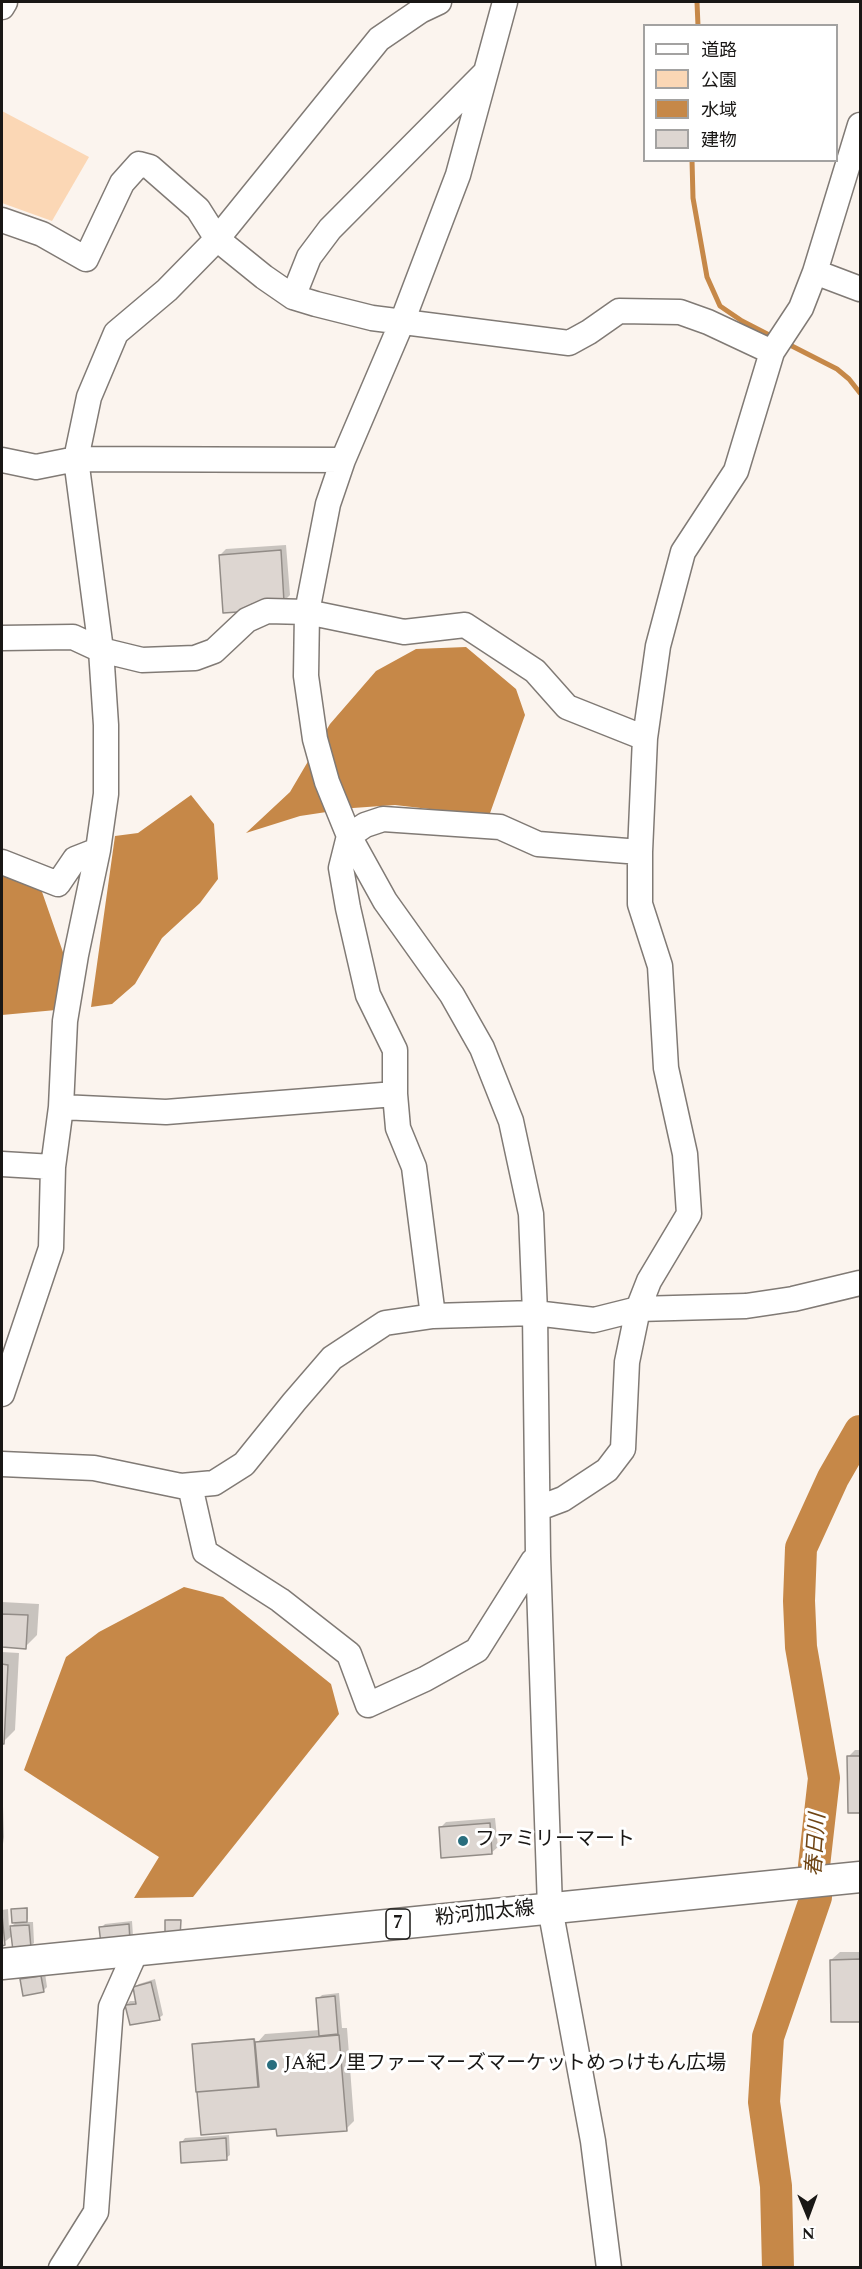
<!DOCTYPE html>
<html>
<head>
<meta charset="utf-8">
<style>
  body { margin:0 }
  #map { position:relative; width:862px; height:2269px; overflow:hidden; background:#fbf4ee; font-family:Spectral,"Noto Sans JP",serif }
  canvas { display:block }
  .frame { position:absolute; inset:0; border:3px solid #191715; pointer-events:none }
  .legend { position:absolute; left:643px; top:24px; width:195px; height:138px; box-sizing:border-box; background:#fff; border:2px solid #a3a2a1; margin:0; padding:8px 10px; list-style:none; font-size:18px; color:#191715 }
  .legend li { display:flex; align-items:center; gap:12px; height:30px }
  .legend b { width:30px; border:2px solid #a3a2a1 }
  .north { position:absolute; left:778px; top:2185px; width:60px; height:60px; -webkit-text-stroke:4px #fff; paint-order:stroke; rotate:179deg; font-size:16px; font-weight:700; line-height:24px; text-align:center; color:#191715 }
  .north::after { content:''; display:block; margin:auto; width:21px; height:27px; background:#191715; clip-path:polygon(50% 0,100% 100%,50% 72%,0 100%) }
</style>
</head>
<body>
<div id="map">
<canvas width="862" height="2269"></canvas>
<div class="frame"></div>
<ul class="legend">
<li><b style="height:8px;background:#fff"></b>道路</li>
<li><b style="height:16px;background:#fbd7b5"></b>公園</li>
<li><b style="height:16px;background:#c68848"></b>水域</li>
<li><b style="height:16px;background:#ddd6d1"></b>建物</li>
</ul>
<div class="north">N</div>
</div>
<script>
const ctx = document.querySelector('canvas').getContext('2d');
ctx.lineJoin = 'round';
function paint(path, color) { ctx.fillStyle = color; ctx.fill(path, 'evenodd'); }
const toPath = rows => new Path2D(rows.map(r => 'M' + r).join(''));
function stroke(path, color, width, dash) { ctx.strokeStyle = color; ctx.lineWidth = width; ctx.lineCap = dash ? 'butt' : 'round'; ctx.setLineDash(dash || []); ctx.stroke(path); }
function drawText(font, color, halo, rows, align = 'center') {
  ctx.font = font + ' Spectral,"Noto Sans JP",serif'; ctx.lineWidth = 6; ctx.setLineDash([]); ctx.textBaseline = 'middle'; ctx.strokeStyle = halo; ctx.fillStyle = color; for (const [text, x, y, turn = 0] of rows) {
    ctx.save(); ctx.translate(x, y); ctx.rotate((+turn || 0) * Math.PI / 180); ctx.textAlign = isNaN(turn) ? turn : align; if (halo) ctx.strokeText(text, 0, 0); ctx.fillText(text, 0, 0); ctx.restore();
  }
}
const green = toPath([
  [2,111,89,157,52,221,2,203]
]);
const water = toPath([
  [466,647,516,689,525,715,489,816,395,805,353,808,300,816,246,833,290,792,330,724,376,671,416,649],
  [191,795,214,824,218,879,200,903,162,938,135,984,112,1004,91,1007,115,836,138,833],
  [2,873,41,889,65,958,56,1010,2,1015],
  [184,1587,223,1597,331,1684,339,1714,193,1897,134,1898,159,1857,24,1770,66,1657,99,1632]
]);
const shadow = toPath([
  [286,545,290,595,284,601,252,610,220,555,226,549],
  [2,1602,39,1604,37,1635,25,1647,2,1646],
  [2,1652,19,1653,15,1730,3,1742,2,1742],
  [855,1750,860,1750,860,1811,850,1811,849,1756],
  [3,1806,4,1837,2,1851,2,1806],
  [495,1818,498,1847,491,1853,440,1828,446,1822],
  [28,1907,28,1919,25,1922,33,1922,34,1943,30,1947,12,1936,2,1944,2,1910,8,1909,9,1929,17,1921,13,1910],
  [168,1919,181,1919,181,1934,167,1920],
  [132,1921,133,1936,130,1940,101,1928,105,1924],
  [840,1952,860,1952,860,2020,832,2021,831,1960],
  [45,1973,47,1987,43,1991,22,1979,25,1975],
  [155,1979,163,2015,159,2018,126,2005,130,2001,137,2001,135,1987,139,1984],
  [339,1993,342,2028,347,2028,354,2121,346,2129,278,2127,199,2092,202,2090,194,2044,195,2043,255,2038,256,2044,265,2034,320,2030,318,1999,322,1995],
  [229,2135,230,2155,226,2158,182,2142,185,2138]
]);
const stream = toPath([
  [697,2,698,26],
  [692,160,693,198,707,277,720,306,742,321,775,338],
  [786,343,837,369,849,379,860,393]
]);
const river = toPath([
  [778,2268,776,2186,764,2102,768,2037,816,1897,814,1866,824,1778,801,1647,799,1601,801,1548,833,1478,860,1431]
]);
const building = toPath([
  [281,550,284,602,252,604,253,611,223,613,219,555,281,550],
  [2,1614,28,1615,26,1649,2,1647,2,1614],
  [2,1664,8,1665,4,1744,2,1744,2,1664],
  [847,1756,860,1756,860,1813,848,1813,847,1756],
  [490,1823,492,1854,441,1858,439,1827,490,1823],
  [27,1908,27,1922,12,1923,11,1909,27,1908],
  [2,1915,5,1945,2,1946,2,1915],
  [165,1920,181,1920,180,1937,165,1937,165,1920],
  [129,1924,130,1941,101,1944,99,1927,129,1924],
  [29,1925,31,1948,13,1951,10,1926,29,1925],
  [860,1959,860,2022,831,2022,830,1960,860,1959],
  [41,1976,44,1992,23,1996,20,1979,41,1976],
  [151,1982,160,2020,130,2025,125,2005,136,2004,133,1987,151,1982],
  [335,1996,338,2034,319,2036,316,1998,335,1996],
  [339,2035,347,2131,277,2136,276,2129,201,2135,197,2092,259,2087,255,2042,339,2035],
  [254,2039,258,2087,196,2092,192,2044,254,2039],
  [226,2138,227,2160,181,2163,180,2142,226,2138]
]);
const minor = toPath([
  [505,2,458,175,402,322,343,460,328,504,307,612,306,676,315,739,327,782,349,836,385,901,452,995,482,1048,511,1121,531,1214,535,1313,538,1556,550,1908,593,2141,609,2268],
  [2,7,5,2],
  [2,220,42,234,86,259,122,183,139,164,150,167,198,209,217,239,264,277,293,297,316,304,372,318,569,343,589,332,619,311,680,312,708,322,772,352],
  [815,272,860,289],
  [293,297,309,257,330,229,485,73],
  [2,460,36,467,76,459,343,460],
  [2,638,73,637,101,650,142,660,195,658,214,651,247,620,267,611,307,612,404,632,465,625,535,671,567,707,645,738],
  [2,862,58,884,75,859,98,850],
  [61,1107,166,1112,395,1094],
  [2,1164,53,1167],
  [433,1316,414,1167,398,1128,395,1094,395,1050,368,995,348,908,341,868,349,836,365,825,383,819,500,827,538,844,640,852],
  [2,1394,51,1248,53,1167,61,1107,65,1021,76,955,98,850,106,794,106,725,101,650,76,459,89,397,116,333,167,290,217,239,379,39,420,11,439,2],
  [2,1464,94,1468,181,1486,214,1483,244,1464,294,1402,332,1358,385,1323,433,1316,535,1313,594,1320,638,1309,746,1306,793,1299,860,1283],
  [190,1486,205,1552,280,1600,349,1654,368,1705,425,1679,477,1650,533,1561,538,1556],
  [539,1508,563,1499,607,1470,623,1449,627,1362,638,1309,649,1281,689,1214,685,1154,666,1068,660,966,640,904,640,852,645,738,658,646,683,552,736,471,772,352,801,308,815,272,860,125],
  [61,2268,96,2212,111,2007,136,1951]
]);
const major = toPath([
  [2,1964,860,1877]
]);
const markers = [
  [463,1841,6,"#296e7e"],
  [272,2065,6,"#296e7e"]
];
const shields = [
  [398,1924,24]
];
const shieldNames = [
  ["7",398,1924]
];
const poiNames = [
  ["ファミリーマート",475,1841],
  ["JA紀ノ里ファーマーズマーケットめっけもん広場",284,2065]
];
const streetNames = [
  ["粉河加太線",485,1915,-6]
];
const waterNames = [
  ["春日川",818,1845,-86]
];
paint(green, '#fbd7b5');
paint(water, '#c68848');
paint(shadow, '#0003');
stroke(stream, '#c68848', 5);
stroke(river, '#c68848', 32);
paint(building, '#ddd6d1');
stroke(building, '#928c87', 1.5);
stroke(minor, '#807a75', 27);
stroke(major, '#807a75', 33);
stroke(minor, '#fff', 24);
stroke(major, '#fff', 30);
for (const [x, y, r, color] of markers) { const dot = new Path2D(); dot.arc(x, y, r, 0, 2 * Math.PI); ctx.fillStyle = color; ctx.fill(dot); stroke(dot, '#fff', 2); }
for (const [x, y, w] of shields) { const box = new Path2D(); box.roundRect(x - w / 2, y - 15, w, 30, 4.5); ctx.fillStyle = '#fff'; ctx.fill(box); stroke(box, '#191715', 1.5); }
drawText('bold 18px', '#191715', null, shieldNames);
drawText('20px', '#191715', '#fff', poiNames, 'left');
drawText('20px', '#191715', '#fff', streetNames);
drawText('italic 21px', '#6f4515', '#fff', waterNames);
</script>
</body>
</html>
